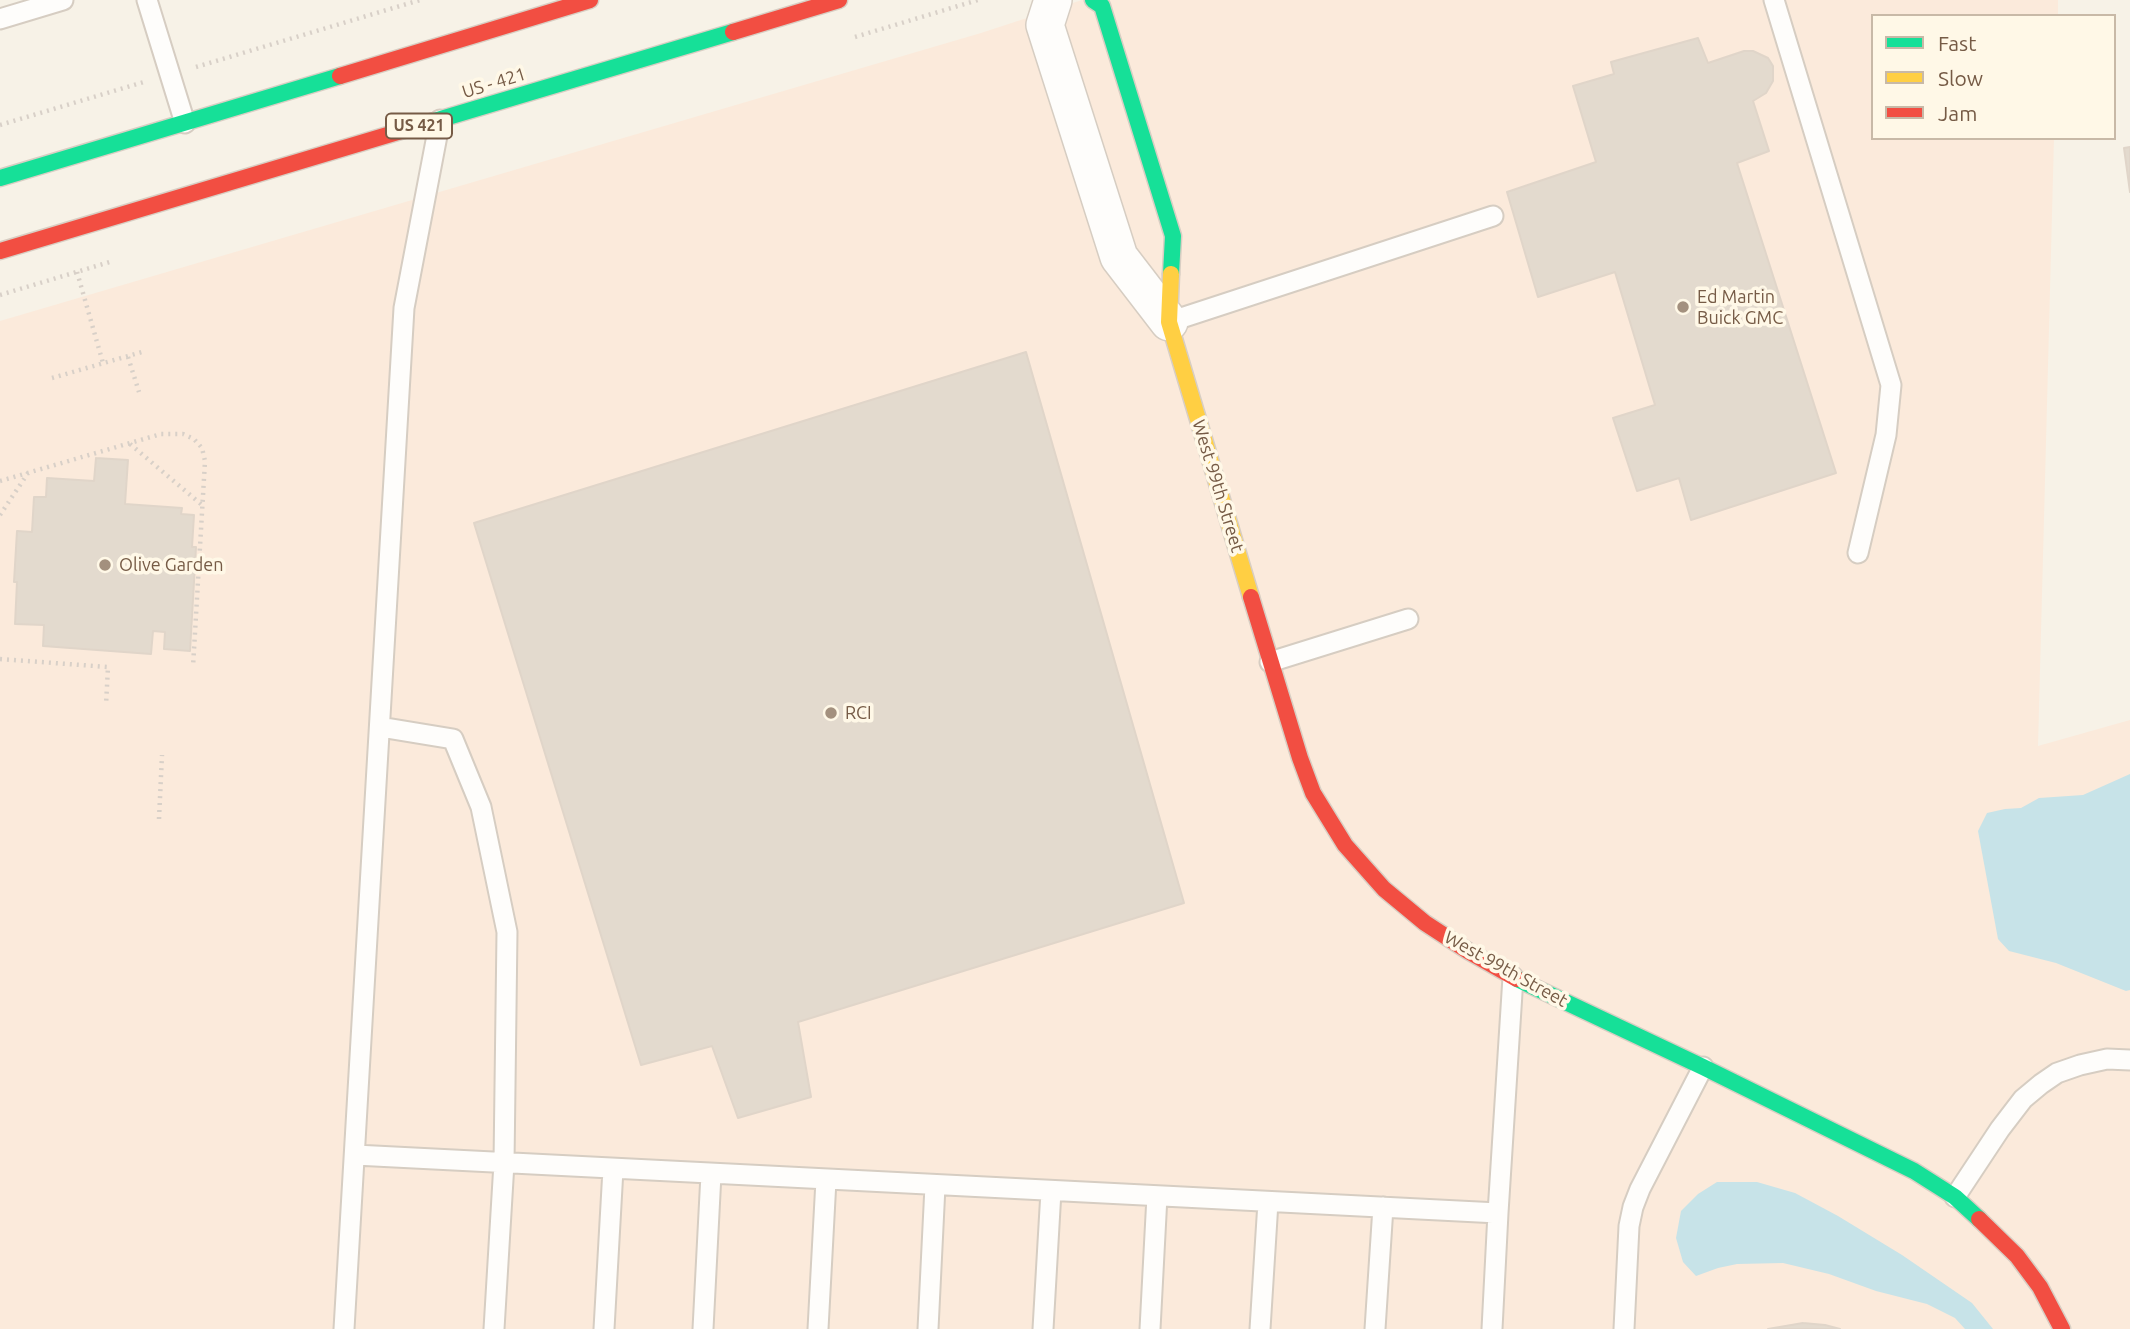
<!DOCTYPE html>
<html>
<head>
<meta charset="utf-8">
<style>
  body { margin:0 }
  #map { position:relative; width:2130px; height:1329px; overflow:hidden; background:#f7f2e7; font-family:Ubuntu,sans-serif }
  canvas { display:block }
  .legend { position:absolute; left:1871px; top:14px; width:245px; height:126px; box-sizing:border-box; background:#fff8e7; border:2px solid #c8b9a7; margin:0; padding:9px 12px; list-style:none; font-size:21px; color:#765b46 }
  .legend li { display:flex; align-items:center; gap:14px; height:35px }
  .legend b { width:35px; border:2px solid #c8b9a7 }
</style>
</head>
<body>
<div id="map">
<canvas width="2130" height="1329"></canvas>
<ul class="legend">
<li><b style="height:9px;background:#16e098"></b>Fast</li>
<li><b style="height:9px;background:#ffcf43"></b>Slow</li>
<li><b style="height:9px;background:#f24e42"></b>Jam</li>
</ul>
</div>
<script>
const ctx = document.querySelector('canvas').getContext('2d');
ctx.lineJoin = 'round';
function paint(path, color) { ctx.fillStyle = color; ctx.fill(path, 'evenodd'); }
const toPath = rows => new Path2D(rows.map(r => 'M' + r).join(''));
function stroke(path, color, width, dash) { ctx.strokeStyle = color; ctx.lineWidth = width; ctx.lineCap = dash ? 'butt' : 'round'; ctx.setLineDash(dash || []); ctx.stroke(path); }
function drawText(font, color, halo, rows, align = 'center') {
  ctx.font = font + ' Ubuntu,sans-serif'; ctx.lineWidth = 7; ctx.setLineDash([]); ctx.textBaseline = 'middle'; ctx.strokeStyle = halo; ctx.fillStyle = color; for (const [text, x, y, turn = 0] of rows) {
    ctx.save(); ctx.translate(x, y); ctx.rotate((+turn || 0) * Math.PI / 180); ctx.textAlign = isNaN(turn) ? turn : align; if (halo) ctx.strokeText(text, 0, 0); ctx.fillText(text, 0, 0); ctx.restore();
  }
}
const commercial = toPath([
  [1082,0,2058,0,2058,16,1873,16,1873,138,2054,138,2038,746,2130,720,2130,1329,0,1329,0,321,981,33]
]);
const water = toPath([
  [2130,774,2130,990,2126,991,2056,963,2009,951,1998,939,1978,831,1987,813,2005,809,2021,808,2039,798,2083,795],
  [1717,1182,1757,1182,1795,1193,1838,1216,1902,1255,1972,1303,1993,1329,1965,1329,1955,1318,1927,1304,1876,1291,1829,1274,1783,1263,1737,1264,1718,1268,1696,1276,1683,1262,1676,1238,1681,1211,1698,1194]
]);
const building = toPath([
  [1698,38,1708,63,1744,51,1753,51,1768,58,1773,66,1773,81,1766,93,1753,101,1769,151,1737,163,1836,473,1691,520,1679,478,1637,491,1613,418,1655,405,1615,272,1538,297,1507,192,1596,162,1573,86,1614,74,1611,62,1698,38],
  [2130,147,2130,192,2124,148,2130,147],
  [1026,352,1184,903,798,1022,811,1097,738,1118,712,1046,641,1065,474,523,1026,352],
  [96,458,128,460,125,504,182,508,181,514,194,515,192,547,196,547,190,651,164,649,165,632,153,631,151,654,43,646,44,625,15,624,17,582,14,582,17,531,32,532,34,497,46,497,47,478,94,481,96,458],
  [1803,1323,1825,1325,1840,1329,1768,1329,1803,1323]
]);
const path = toPath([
  [855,37,978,0],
  [196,67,420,0],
  [0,125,144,82],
  [77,272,103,363],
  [0,295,113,261],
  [128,357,139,392],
  [52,378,142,352],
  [130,444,202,505],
  [0,481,161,434,183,434,194,439,202,448,205,461,193,667],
  [0,515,28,473],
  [0,659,108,667,106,705],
  [159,819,162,755]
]);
const lane = toPath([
  [147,0,185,123],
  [1774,0,1891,385,1886,435,1858,553],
  [0,19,63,0],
  [1169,322,1493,216],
  [1270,662,1408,619],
  [380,727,453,739,481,807,507,932,504,1163,494,1329],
  [355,1155,1498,1213,1513,977],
  [1955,1197,2000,1129,2023,1099,2041,1084,2057,1073,2080,1065,2107,1059,2130,1060],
  [344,1329,404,308,440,120],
  [604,1329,613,1169],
  [703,1329,711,1174],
  [818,1329,826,1180],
  [928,1329,935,1186],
  [1043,1329,1051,1191],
  [1150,1329,1157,1196],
  [1260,1329,1268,1202],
  [1375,1329,1383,1207],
  [1492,1329,1498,1213],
  [1624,1329,1629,1226,1633,1207,1640,1189,1703,1067]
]);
const street = toPath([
  [1053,0,1045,25,1119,257,1169,322]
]);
const fast = toPath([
  [1093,0,1102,6,1173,236,1171,274],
  [431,122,733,32],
  [0,178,340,76],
  [1517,979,1703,1067,1914,1171,1955,1197,1979,1219]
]);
const slow = toPath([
  [1171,274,1169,322,1251,597]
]);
const jam = toPath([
  [733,32,839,0],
  [340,76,590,0],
  [0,251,431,122],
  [1251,597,1300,758,1313,793,1345,845,1384,889,1425,923,1468,951,1517,979],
  [1979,1219,2017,1256,2040,1287,2062,1329]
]);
const markers = [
  [1683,307,7,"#a3907e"],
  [105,565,7,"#a3907e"],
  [831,713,7,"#a3907e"]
];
const shields = [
  [419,126,66]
];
const shieldNames = [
  ["US 421",419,126]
];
const streetNames = [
  ["US - 421",494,83,-17],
  ["West 99th Street",1218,486,73],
  ["West 99th Street",1506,969,29]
];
const poiNames = [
  ["Ed Martin",1697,297],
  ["Buick GMC",1697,318],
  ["Olive Garden",119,565],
  ["RCI",845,713]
];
paint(commercial, '#fbeadb');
paint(water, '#c7e3e8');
paint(building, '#e3dace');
stroke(building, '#e0d5c9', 2);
stroke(lane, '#d6cdc2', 23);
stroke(street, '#d6cdc2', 40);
stroke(fast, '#d8cec3', 19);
stroke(slow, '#d8cec3', 19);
stroke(jam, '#d8cec3', 19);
stroke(path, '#d8d0c8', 4.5, [2, 5]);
stroke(lane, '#fefdfb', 19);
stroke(street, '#fefdfb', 37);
stroke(fast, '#16e098', 16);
stroke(slow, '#ffcf43', 16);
stroke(jam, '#f24e42', 16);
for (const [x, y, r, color] of markers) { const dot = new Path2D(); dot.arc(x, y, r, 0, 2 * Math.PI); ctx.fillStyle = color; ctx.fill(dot); stroke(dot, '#fff8e7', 2.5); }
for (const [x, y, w] of shields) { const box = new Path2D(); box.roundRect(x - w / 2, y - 12.5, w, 25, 5); ctx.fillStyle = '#fff8e7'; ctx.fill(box); stroke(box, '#765b46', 2); }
drawText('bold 16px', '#765b46', null, shieldNames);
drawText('18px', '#765b46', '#fff8e7', streetNames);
drawText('18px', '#765b46', '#fff8e7', poiNames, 'left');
</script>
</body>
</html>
